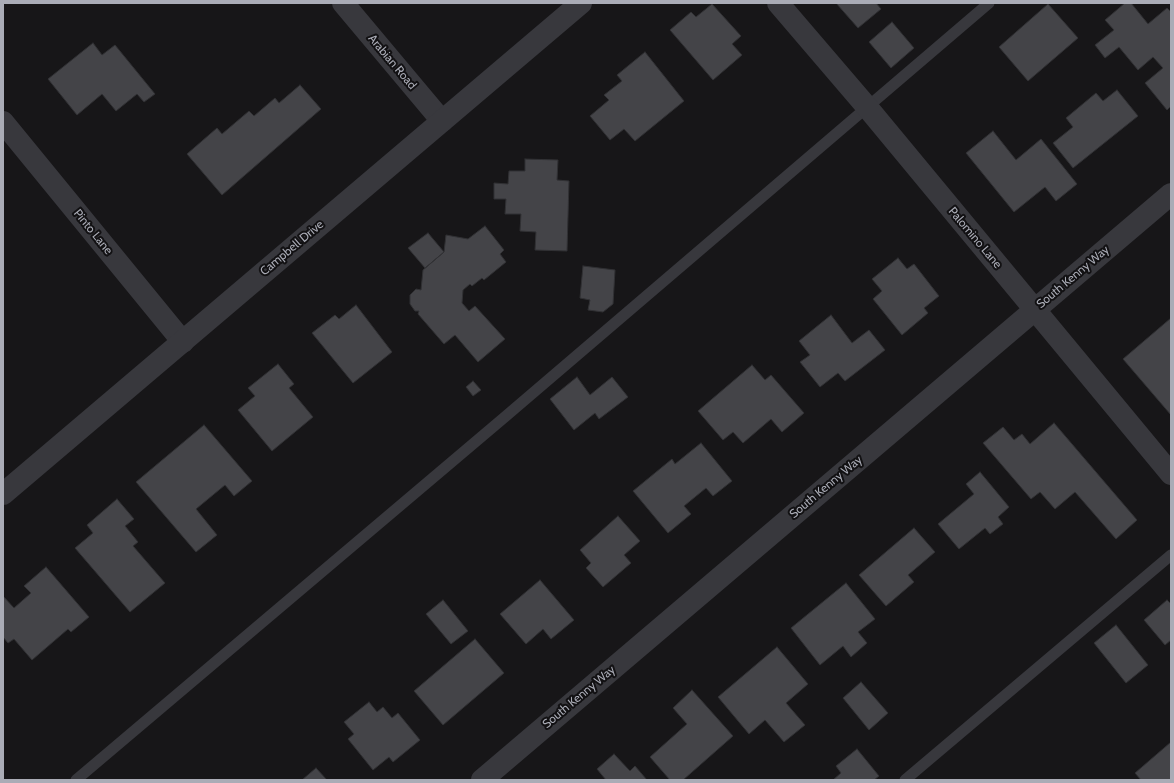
<!DOCTYPE html>
<html>
<head>
<meta charset="utf-8">
<style>
  body { margin:0 }
  #map { position:relative; width:1174px; height:783px; overflow:hidden; background:#171618; font-family:Cabin,sans-serif }
  canvas { display:block }
  .frame { position:absolute; inset:0; border:4px solid #aaacb6; pointer-events:none }
</style>
</head>
<body>
<div id="map">
<canvas width="1174" height="783"></canvas>
<div class="frame"></div>
</div>
<script>
const ctx = document.querySelector('canvas').getContext('2d');
ctx.lineJoin = 'round';
function paint(path, color) { ctx.fillStyle = color; ctx.fill(path, 'evenodd'); }
const toPath = rows => new Path2D(rows.map(r => 'M' + r).join(''));
function stroke(path, color, width, dash) { ctx.strokeStyle = color; ctx.lineWidth = width; ctx.lineCap = dash ? 'butt' : 'round'; ctx.setLineDash(dash || []); ctx.stroke(path); }
function drawText(font, color, halo, rows, align = 'center') {
  ctx.font = font + ' Cabin,sans-serif'; ctx.lineWidth = 4; ctx.setLineDash([]); ctx.textBaseline = 'middle'; ctx.strokeStyle = halo; ctx.fillStyle = color; for (const [text, x, y, turn = 0] of rows) {
    ctx.save(); ctx.translate(x, y); ctx.rotate((+turn || 0) * Math.PI / 180); ctx.textAlign = isNaN(turn) ? turn : align; if (halo) ctx.strokeText(text, 0, 0); ctx.fillText(text, 0, 0); ctx.restore();
  }
}
const building = toPath([
  [836,3,876,3,881,9,858,28,836,3],
  [1125,3,1131,3,1148,24,1167,8,1171,12,1171,106,1167,110,1145,83,1163,68,1153,57,1138,70,1119,47,1105,58,1095,45,1114,30,1105,20,1125,3],
  [712,4,741,36,732,44,742,55,713,80,670,30,691,12,696,17,712,4],
  [1048,4,1078,38,1028,81,999,47,1048,4],
  [892,22,914,48,891,68,869,42,892,22],
  [93,43,102,55,115,45,155,94,144,102,137,94,116,111,102,94,77,115,48,79,93,43],
  [645,52,684,101,635,141,624,129,610,140,590,116,609,100,604,95,622,81,617,75,645,52],
  [300,85,321,109,222,195,187,154,217,128,222,134,249,111,254,116,275,98,279,103,300,85],
  [1117,90,1138,116,1073,168,1053,143,1073,127,1066,118,1096,93,1103,101,1117,90],
  [993,131,1016,160,1041,139,1077,184,1056,201,1045,187,1014,212,966,153,993,131],
  [525,159,558,160,557,180,569,181,567,251,535,250,536,232,520,231,521,214,505,214,506,199,494,199,494,183,508,184,509,171,525,171,525,159],
  [485,226,504,250,500,254,506,262,484,280,482,278,472,286,470,284,463,290,462,303,469,311,475,306,505,339,478,362,455,335,444,344,418,314,419,311,415,311,410,304,410,295,416,289,421,290,423,270,444,252,446,235,468,239,485,226],
  [428,233,444,252,425,268,408,248,428,233],
  [898,258,907,269,914,264,939,296,924,308,928,313,902,335,873,299,882,291,872,279,898,258],
  [583,266,615,270,613,304,603,312,588,310,590,300,580,298,583,266],
  [356,305,392,352,353,383,312,333,335,315,339,319,356,305],
  [831,315,852,343,869,330,885,350,845,381,838,373,820,387,800,362,810,355,799,341,831,315],
  [1171,318,1171,415,1123,359,1171,318],
  [278,364,294,384,289,388,313,417,272,451,238,410,255,396,248,388,278,364],
  [752,365,765,380,771,375,804,413,782,432,771,419,743,443,733,432,723,440,698,411,752,365],
  [577,377,590,395,612,377,628,397,599,419,595,413,574,430,550,399,577,377],
  [473,381,481,390,473,396,466,387,473,381],
  [1054,423,1137,520,1116,539,1075,492,1055,509,1040,492,1031,499,983,443,1003,427,1014,440,1022,434,1030,444,1054,423],
  [204,425,252,481,234,496,225,485,196,509,217,535,196,552,136,482,204,425],
  [701,443,732,481,713,496,706,488,684,506,691,514,668,533,633,491,672,459,675,464,701,443],
  [980,472,1009,507,998,517,1003,524,990,534,985,528,959,549,938,524,974,494,966,484,980,472],
  [117,499,134,519,125,526,138,542,133,546,165,583,130,612,75,548,93,533,87,525,117,499],
  [618,516,640,541,624,555,631,563,603,587,586,568,591,563,580,550,618,516],
  [914,528,935,552,908,575,914,582,886,606,859,575,914,528],
  [46,567,89,617,71,632,68,629,32,660,14,639,8,643,3,637,3,596,14,608,31,593,24,586,46,567],
  [540,580,574,620,551,639,543,629,526,644,500,614,540,580],
  [846,583,875,619,858,632,867,643,851,657,843,646,820,665,791,628,846,583],
  [443,600,468,631,451,644,426,614,443,600],
  [1167,600,1171,604,1171,640,1165,645,1144,620,1167,600],
  [1116,625,1148,665,1126,683,1094,643,1116,625],
  [475,639,504,673,443,725,414,691,475,639],
  [777,647,808,684,786,703,805,725,784,742,765,720,749,734,718,697,777,647],
  [861,682,888,713,869,730,843,698,861,682],
  [692,690,733,736,683,780,670,780,650,757,687,724,673,708,692,690],
  [369,702,377,712,383,707,392,718,398,713,420,740,393,762,389,757,373,770,348,739,354,734,344,722,369,702],
  [1171,742,1171,780,1141,780,1135,773,1171,742],
  [857,749,879,776,874,780,833,780,841,773,836,766,857,749],
  [614,754,630,771,635,766,647,780,606,780,597,769,614,754],
  [316,768,327,780,302,780,316,768]
]);
const service = toPath([
  [76,780,506,416,989,3],
  [905,780,1171,555]
]);
const minor = toPath([
  [343,3,442,121],
  [778,3,867,107,1171,474],
  [3,122,183,342],
  [482,780,1171,194]
]);
const tertiary = toPath([
  [3,494,581,3]
]);
const streetNames = [
  ["Arabian Road",392,62,50],
  ["Pinto Lane",93,232,51],
  ["Palomino Lane",975,238,50],
  ["Campbell Drive",292,248,-40],
  ["South Kenny Way",1073,277,-40],
  ["South Kenny Way",826,487,-40],
  ["South Kenny Way",579,697,-40]
];
paint(building, '#444448');
stroke(building, '#313134', 1);
stroke(service, '#38383d', 11);
stroke(minor, '#38383d', 22);
stroke(tertiary, '#38383d', 22);
drawText('12px', '#aaacb6', '#121113', streetNames);
</script>
</body>
</html>
